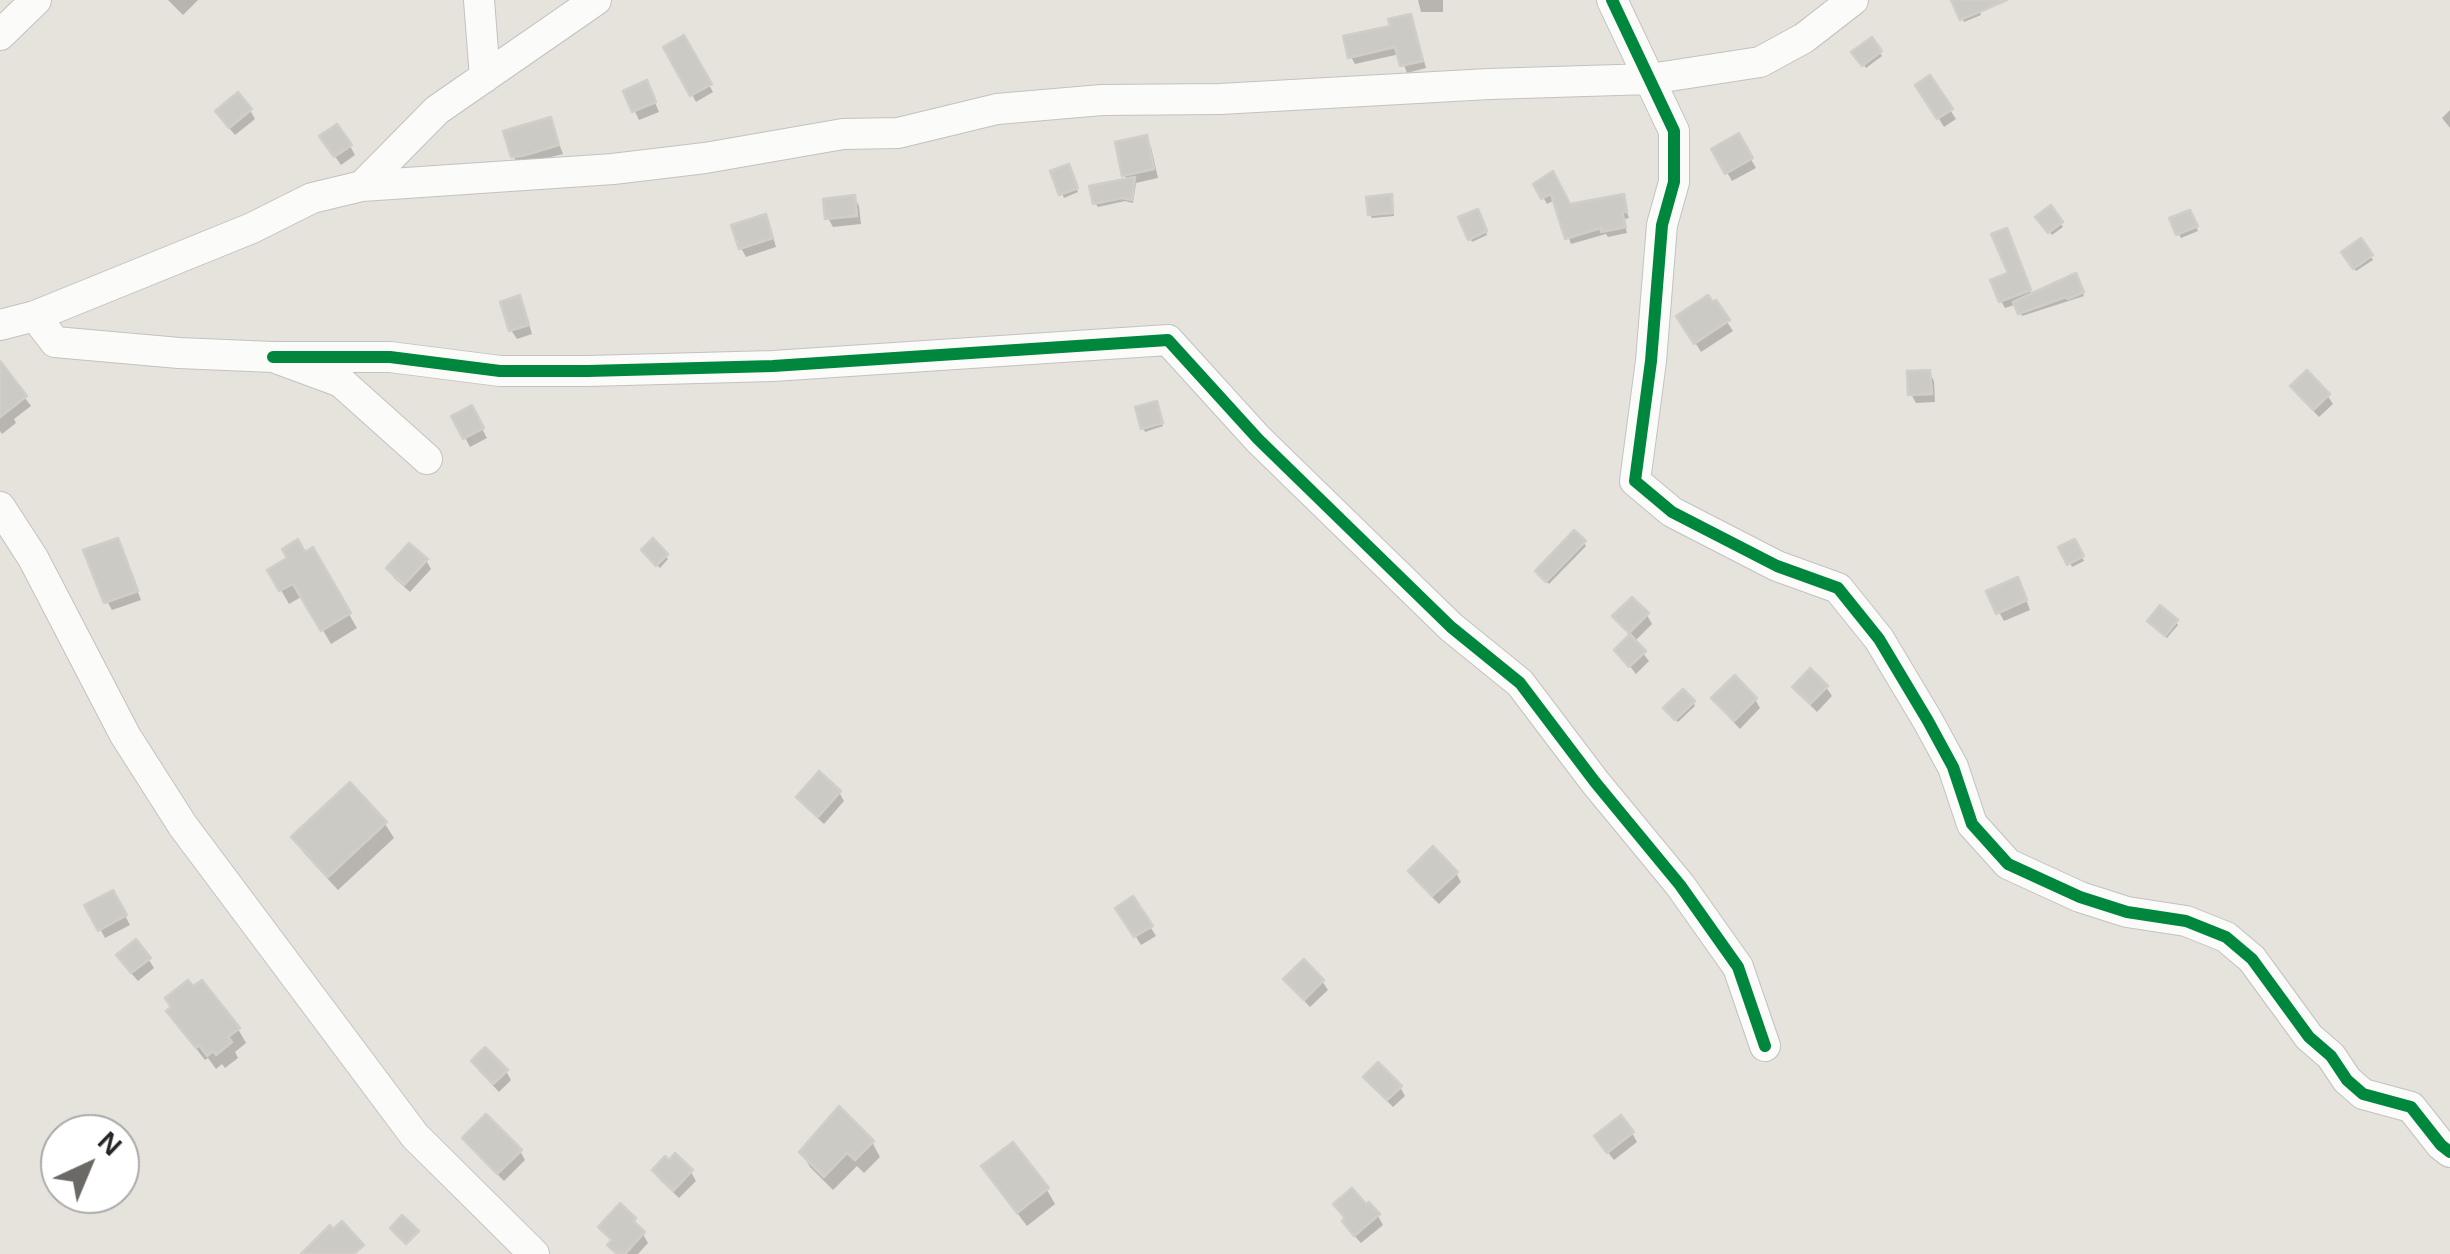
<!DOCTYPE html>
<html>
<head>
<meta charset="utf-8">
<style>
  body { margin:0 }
  #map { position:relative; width:2450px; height:1254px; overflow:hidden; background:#e6e3dc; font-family:Arial,sans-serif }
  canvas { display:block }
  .north { position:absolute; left:40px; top:1114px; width:100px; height:100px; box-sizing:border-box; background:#fff; border:2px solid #a9a9a9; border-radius:50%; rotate:44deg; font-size:28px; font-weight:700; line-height:40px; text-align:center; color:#272727 }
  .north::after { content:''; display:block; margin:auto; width:35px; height:45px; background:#6a6966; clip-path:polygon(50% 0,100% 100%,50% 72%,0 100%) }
</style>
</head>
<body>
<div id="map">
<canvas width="2450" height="1254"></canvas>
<div class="north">N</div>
</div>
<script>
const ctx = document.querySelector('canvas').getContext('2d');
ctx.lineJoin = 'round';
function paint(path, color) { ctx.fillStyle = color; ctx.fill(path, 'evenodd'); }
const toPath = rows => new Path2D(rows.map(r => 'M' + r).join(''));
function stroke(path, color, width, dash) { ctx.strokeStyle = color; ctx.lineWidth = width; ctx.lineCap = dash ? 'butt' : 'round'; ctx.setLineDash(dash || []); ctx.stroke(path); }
const shadow = toPath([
  [168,0,198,0,183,15],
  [1418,0,1443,0,1443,12,1421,12],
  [1965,0,1975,0,1981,15,1964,22,1956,4],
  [1410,16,1414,24,1426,68,1407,73,1400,54,1355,64,1351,57],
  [683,38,713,92,696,102,667,48],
  [1871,40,1882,56,1866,68,1855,53],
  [1930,79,1956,119,1944,127,1919,86],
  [626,92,651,93,659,112,639,120],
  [250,110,255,119,235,135,223,121],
  [2450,110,2450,128,2442,118],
  [550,120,563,154,519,165,513,156],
  [1738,137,1756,168,1732,181,1714,150],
  [1146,138,1151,147,1158,178,1136,183,1133,203,1125,201,1098,207,1095,203,1128,181,1124,175],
  [328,146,350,146,355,155,341,165],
  [1070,171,1078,192,1064,198,1054,173],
  [1552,175,1569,207,1622,197,1629,218,1624,219,1627,233,1608,237,1606,234,1571,244,1555,200,1547,204,1536,185],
  [854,197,859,206,861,224,833,227,828,218],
  [1391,197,1394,216,1372,218,1370,214],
  [2051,209,2063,227,2052,235,2039,217],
  [1477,212,1487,235,1472,242,1462,219],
  [2189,213,2198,231,2181,238,2172,220],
  [770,226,776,247,746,257,741,248],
  [2010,238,2032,296,2075,277,2084,296,2022,316,2017,304,2005,308,2001,301,2011,275],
  [2360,241,2373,260,2356,271,2344,252],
  [519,298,524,307,532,334,517,339,511,330],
  [1715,304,1733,331,1701,352,1679,317],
  [6,372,31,406,14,419,16,423,2,434,0,431,0,377],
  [1929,372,1934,381,1935,402,1916,403,1911,394],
  [2293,386,2327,395,2333,404,2319,417,2298,395],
  [471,408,487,438,470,447,454,417],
  [1158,408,1163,426,1145,432,1143,428],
  [653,542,668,559,660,568,646,554],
  [2074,542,2084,561,2072,567,2062,548],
  [1584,543,1586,546,1549,584,1540,575],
  [122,550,141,600,112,610,107,601],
  [312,551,357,628,331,644,303,596,289,604,270,571],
  [426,560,431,569,410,592,394,578,389,569],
  [2022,589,2030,610,2004,621,1999,612],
  [1647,615,1652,624,1634,642,1649,661,1636,674,1617,650,1631,636,1616,617],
  [2176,622,2178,625,2167,638,2152,625],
  [1796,687,1826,687,1832,696,1817,712,1801,696],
  [1715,699,1755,699,1760,708,1740,729,1720,708],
  [1693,702,1695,706,1678,722,1669,712],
  [350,786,385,824,394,838,338,890,303,852,294,838],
  [839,792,844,801,824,824,804,806,799,797],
  [1411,872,1456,873,1461,882,1439,904,1416,881],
  [113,893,130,925,105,938,88,906],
  [1133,899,1156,936,1141,945,1118,908],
  [149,960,154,968,138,981,124,965],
  [1287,979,1322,981,1328,990,1310,1007,1292,988],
  [169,1011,238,1029,246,1043,235,1052,238,1058,225,1068,222,1064,216,1069,208,1058,205,1060,178,1025],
  [474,1062,506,1071,511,1080,499,1092,479,1071],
  [1366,1077,1400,1087,1405,1096,1393,1107,1372,1086],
  [1632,1133,1637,1142,1614,1160,1602,1145],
  [466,1139,520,1151,525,1160,504,1181,471,1148],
  [872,1142,880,1157,864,1173,857,1166,833,1190,810,1167,802,1153],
  [655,1171,691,1172,696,1181,679,1198,660,1180],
  [993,1181,1047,1190,1055,1204,1027,1226],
  [1378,1216,1383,1225,1361,1243,1350,1231],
  [634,1219,648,1243,638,1254,616,1254,610,1245,613,1242,601,1228]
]);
const building = toPath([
  [1951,0,2007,0,1960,20,1951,0],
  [1411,14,1423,61,1400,66,1395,47,1348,58,1343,36,1390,26,1388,19,1411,14],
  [684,35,712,84,690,96,663,47,684,35],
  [1872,37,1882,51,1862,66,1851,52,1872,37],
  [1930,75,1953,109,1937,119,1915,85,1930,75],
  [647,80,656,102,632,112,623,91,647,80],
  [238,92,252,109,229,128,215,111,238,92],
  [551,117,559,145,522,156,511,157,503,131,551,117],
  [337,124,352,145,334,157,319,136,337,124],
  [1739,133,1753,158,1725,174,1711,149,1739,133],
  [1147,135,1154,169,1122,176,1115,142,1147,135],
  [1069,164,1078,188,1059,195,1050,171,1069,164],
  [1553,171,1570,204,1624,194,1627,212,1622,212,1626,227,1601,232,1601,228,1565,239,1551,194,1541,199,1533,184,1553,171],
  [1135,177,1132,200,1122,198,1093,204,1089,186,1135,177],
  [1392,194,1393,213,1368,215,1366,197,1392,194],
  [855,195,857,216,825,219,823,199,855,195],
  [2051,205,2063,222,2048,233,2035,217,2051,205],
  [1478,209,1487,231,1468,240,1458,217,1478,209],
  [2190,210,2198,226,2176,235,2169,218,2190,210],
  [766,214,773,238,739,249,731,225,766,214],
  [2007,228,2031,290,1999,302,1990,280,2008,273,1991,234,2007,228],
  [2361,238,2373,255,2353,269,2341,252,2361,238],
  [2076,273,2084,292,2068,299,2066,297,2018,314,2013,302,2076,273],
  [520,295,529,325,509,331,500,302,520,295],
  [1708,295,1713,302,1716,300,1730,320,1694,344,1676,316,1708,295],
  [0,361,27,396,0,417,0,361],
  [1930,370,1932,394,1908,395,1907,371,1930,370],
  [2307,370,2330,394,2313,410,2290,386,2307,370],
  [1157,401,1163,423,1141,429,1135,407,1157,401],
  [472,405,484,428,463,439,451,416,472,405],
  [1574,530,1586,541,1546,582,1535,571,1574,530],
  [118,538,138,591,104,603,83,550,118,538],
  [653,538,668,554,656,566,641,550,653,538],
  [298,539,305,552,313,547,351,613,321,631,293,584,279,591,267,570,287,558,282,549,298,539],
  [2075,539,2084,556,2067,565,2058,547,2075,539],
  [409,543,428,559,404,585,386,568,409,543],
  [2018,577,2027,600,1996,614,1986,591,2018,577],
  [1632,597,1649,613,1629,633,1612,616,1632,597],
  [2160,605,2178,620,2165,636,2147,621,2160,605],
  [1630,634,1646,651,1629,667,1614,650,1630,634],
  [1810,668,1828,686,1810,704,1792,687,1810,668],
  [1735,675,1757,698,1734,721,1711,698,1735,675],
  [1683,689,1695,701,1675,720,1663,708,1683,689],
  [819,771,841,791,818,817,796,797,819,771],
  [350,782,387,822,328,877,291,837,350,782],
  [1433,846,1458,872,1432,896,1408,871,1433,846],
  [113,890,127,915,98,931,84,905,113,890],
  [1133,896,1153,926,1134,937,1115,908,1133,896],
  [136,939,151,958,131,973,116,955,136,939],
  [1304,959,1324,980,1304,1000,1283,979,1304,959],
  [188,980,193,986,202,980,240,1028,228,1037,232,1042,216,1055,213,1051,207,1056,199,1045,196,1048,166,1011,171,1007,165,998,188,980],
  [485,1047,508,1070,493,1084,471,1061,485,1047],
  [1378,1062,1402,1086,1387,1100,1363,1077,1378,1062],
  [839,1106,874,1141,855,1160,847,1153,824,1177,799,1152,839,1106],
  [486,1114,522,1150,497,1174,462,1138,486,1114],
  [1621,1115,1634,1132,1607,1153,1594,1136,1621,1115],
  [1013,1142,1049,1188,1017,1213,981,1166,1013,1142],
  [675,1153,693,1170,673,1191,652,1170,665,1156,669,1160,675,1153],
  [1352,1188,1366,1204,1369,1202,1380,1214,1354,1236,1342,1221,1345,1218,1333,1204,1352,1188],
  [620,1203,636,1218,633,1221,645,1232,625,1254,617,1254,607,1245,612,1240,598,1227,620,1203],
  [402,1215,419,1231,406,1244,390,1228,402,1215],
  [342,1221,364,1245,354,1254,301,1254,330,1225,333,1229,342,1221]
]);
const minor = toPath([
  [479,0,485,77],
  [1612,0,1674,131,1674,182,1662,225,1651,361,1635,481,1672,512,1777,566,1838,588,1879,639,1928,721,1953,767,1972,824,2008,864,2080,897,2127,912,2186,921,2226,937,2252,959,2309,1037,2331,1056,2347,1080,2363,1094,2411,1107,2441,1145,2450,1152],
  [0,35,36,0],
  [362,186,613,169,705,158,843,134,898,133,997,109,1102,100,1220,99,1489,84,1650,79,1760,62,1804,38,1853,0],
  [35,316,55,342,179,353,273,357,341,382,427,459],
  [0,325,35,316,252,228,312,198,362,186,437,110,596,0],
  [273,357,390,357,500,371,588,371,773,366,1168,340,1258,439,1451,627,1520,683,1595,782,1680,885,1738,967,1765,1046],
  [0,507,33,558,125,735,183,826,415,1136,534,1254]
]);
const cycleway = toPath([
  [1612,0,1674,131,1674,182,1662,225,1651,361,1635,481,1672,512,1777,566,1838,588,1879,639,1928,721,1953,767,1972,824,2008,864,2080,897,2127,912,2186,921,2226,937,2252,959,2309,1037,2331,1056,2347,1080,2363,1094,2411,1107,2441,1145,2450,1152],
  [273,357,390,357,500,371,588,371,773,366,1168,340,1258,439,1451,627,1520,683,1595,782,1680,885,1738,967,1765,1046]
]);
paint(shadow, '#0003');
paint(building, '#cccac5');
stroke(building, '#d1cec8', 2.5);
stroke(minor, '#c3c2c2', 32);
stroke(minor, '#fbfbfa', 30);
stroke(cycleway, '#00873e', 12);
</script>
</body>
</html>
